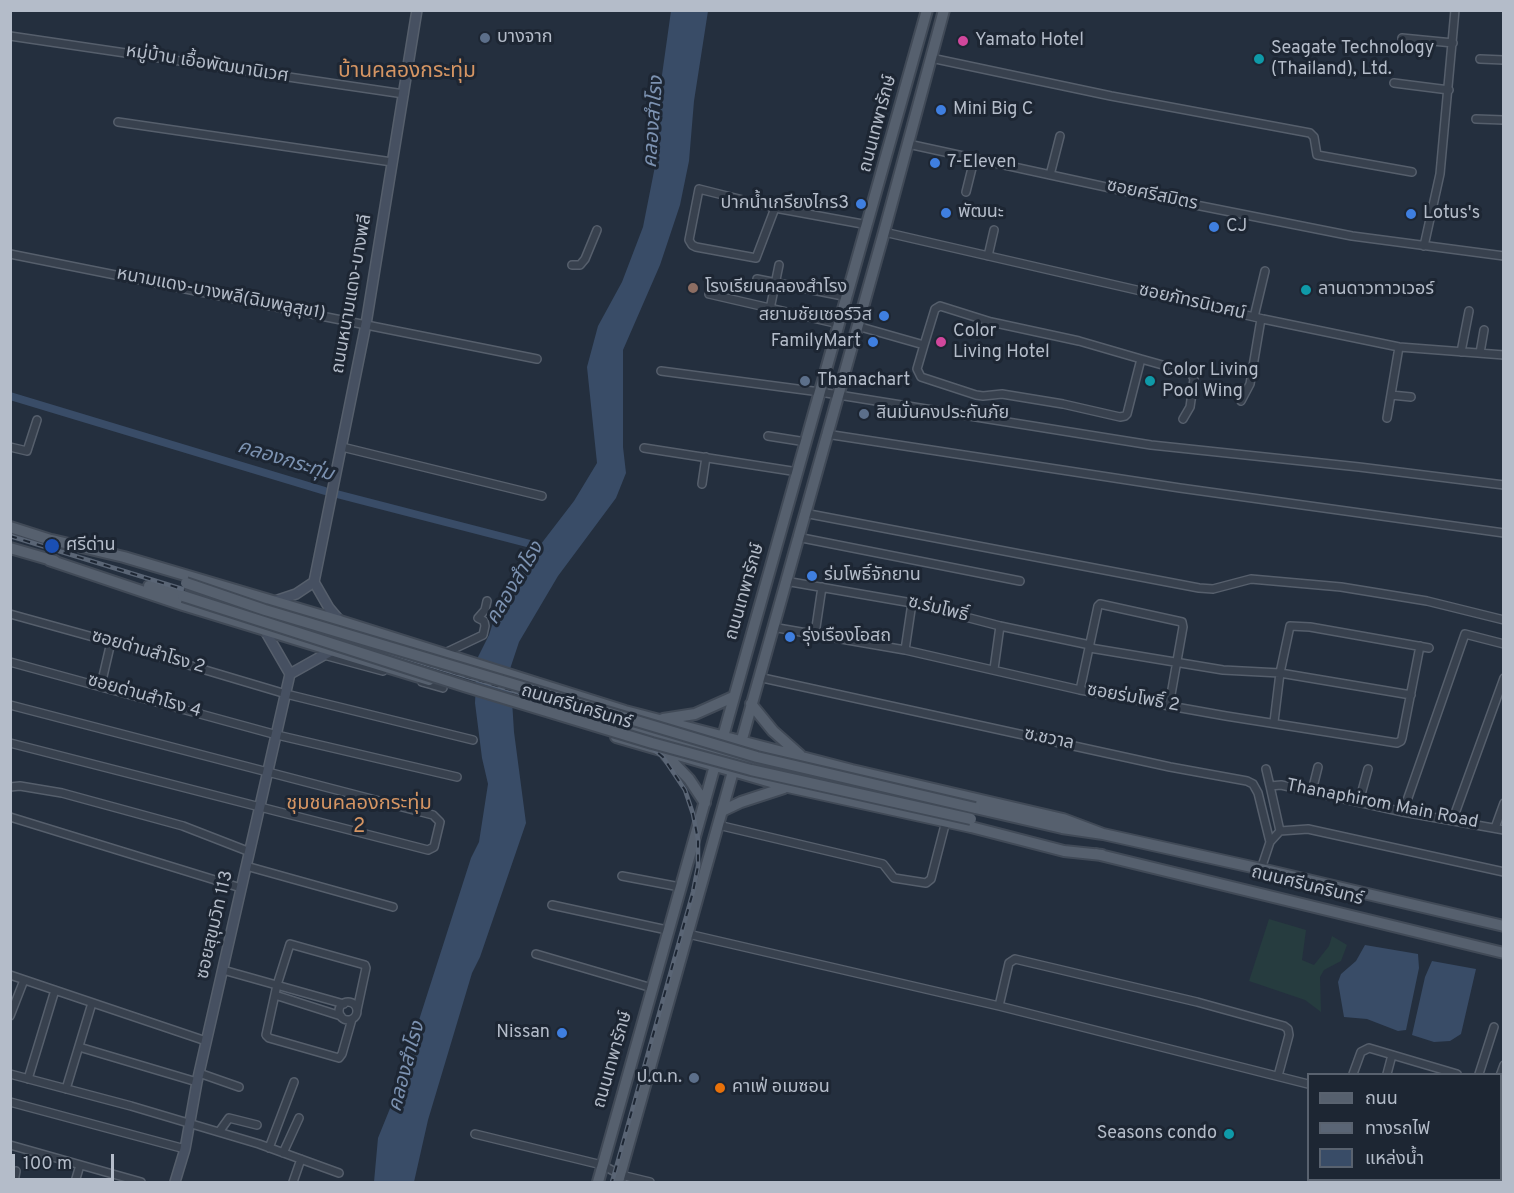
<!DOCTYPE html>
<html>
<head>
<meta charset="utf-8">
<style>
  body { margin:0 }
  #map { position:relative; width:1514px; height:1193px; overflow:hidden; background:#242f3e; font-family:Overpass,"Noto Sans Thai",sans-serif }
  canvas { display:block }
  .frame { position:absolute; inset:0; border:12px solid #b4bcc9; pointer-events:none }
  .legend { position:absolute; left:1307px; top:1073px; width:195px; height:108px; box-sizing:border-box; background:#1d2633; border:2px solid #59626f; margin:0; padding:8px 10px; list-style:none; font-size:18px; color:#b4bcc9 }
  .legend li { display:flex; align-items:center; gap:12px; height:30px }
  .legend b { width:30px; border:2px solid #59626f }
  .scale { position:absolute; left:12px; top:1154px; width:102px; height:27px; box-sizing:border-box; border:3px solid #b4bcc9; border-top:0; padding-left:8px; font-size:18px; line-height:21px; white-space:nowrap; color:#b4bcc9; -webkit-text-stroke:4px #1d2633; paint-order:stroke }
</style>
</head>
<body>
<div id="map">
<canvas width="1514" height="1193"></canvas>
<div class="frame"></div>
<ul class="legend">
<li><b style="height:8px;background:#56606e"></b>ถนน</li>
<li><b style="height:8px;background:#5a6575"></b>ทางรถไฟ</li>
<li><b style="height:16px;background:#394c67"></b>แหล่งน้ำ</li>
</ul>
<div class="scale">100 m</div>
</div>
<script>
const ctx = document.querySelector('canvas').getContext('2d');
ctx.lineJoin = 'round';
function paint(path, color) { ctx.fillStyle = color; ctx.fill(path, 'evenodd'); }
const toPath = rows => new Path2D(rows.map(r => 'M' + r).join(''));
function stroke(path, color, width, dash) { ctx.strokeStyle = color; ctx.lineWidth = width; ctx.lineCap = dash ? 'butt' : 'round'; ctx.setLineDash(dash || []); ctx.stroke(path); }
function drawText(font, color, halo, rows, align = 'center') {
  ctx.font = font + ' Overpass,"Noto Sans Thai",sans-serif'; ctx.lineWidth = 6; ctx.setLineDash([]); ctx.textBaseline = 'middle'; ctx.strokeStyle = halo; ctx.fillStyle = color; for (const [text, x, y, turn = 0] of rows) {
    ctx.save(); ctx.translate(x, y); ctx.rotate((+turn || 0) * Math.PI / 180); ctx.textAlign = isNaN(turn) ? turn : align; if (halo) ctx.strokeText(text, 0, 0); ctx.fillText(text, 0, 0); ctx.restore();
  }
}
const green = toPath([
  [1269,919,1306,930,1302,960,1314,965,1329,946,1332,936,1347,945,1341,961,1324,970,1320,977,1321,1012,1305,1000,1249,981]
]);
const water = toPath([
  [671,11,708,11,694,101,689,161,680,205,660,265,623,350,623,447,626,473,616,498,558,576,519,642,510,669,514,732,526,823,480,957,472,973,428,1120,414,1182,374,1182,378,1138,393,1101,471,858,479,842,488,784,482,758,475,703,477,659,489,635,500,601,521,570,574,501,597,463,587,367,598,326,622,282,643,227,658,151,662,75],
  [1365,945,1418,954,1419,968,1406,1030,1398,1031,1367,1019,1344,1017,1338,982,1341,974,1356,961],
  [1432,961,1476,969,1461,1034,1450,1041,1434,1042,1412,1035,1425,977]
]);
const canal = toPath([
  [10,396,325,491,546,548]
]);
const street = toPath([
  [10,36,404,94],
  [1402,38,1453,43],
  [931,58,1111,96,1310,133,1314,137,1317,155,1412,172],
  [1480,59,1504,60],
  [1394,83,1449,90],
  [1476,119,1504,120],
  [118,122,392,162],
  [908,144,1115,189,1352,236,1504,256],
  [1050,175,1060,136],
  [966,192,974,160],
  [775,208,756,258,696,247,692,245,689,240,699,189,775,208,868,225],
  [884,232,1263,319,1399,347,1504,355],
  [1424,246,1440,174,1455,10],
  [10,254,537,359],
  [988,256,994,230],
  [572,265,580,265,585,259,597,230],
  [757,279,848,297],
  [709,294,839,324],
  [770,309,779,265],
  [1254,317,1265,271],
  [857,326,924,345,935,309,940,306,991,322,1079,341,1141,359,1127,414,1125,416,1120,417,1063,404,1002,394,983,396,976,395,921,377,917,369,924,345],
  [1461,352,1469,311],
  [1480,353,1484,330],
  [1141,359,1191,373,1194,379,1190,407,1183,419],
  [661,371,820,392,1151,445,1359,467,1504,485],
  [1391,395,1411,397],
  [1241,401,1250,384,1261,319],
  [1387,418,1399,347],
  [826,434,1180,488,1504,533],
  [768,436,806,442],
  [10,447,27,451,37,420],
  [342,447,542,496],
  [644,448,798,472],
  [702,484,706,457],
  [804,513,1199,588,1213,589,1251,579,1341,587,1427,601,1504,620],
  [797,537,1020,581],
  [785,581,912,603,1000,626,1090,645],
  [10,614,111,642,286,694,473,740],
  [772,627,905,650,1080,690,1226,716,1397,743,1401,741,1402,738,1420,646],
  [815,634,822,587],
  [1090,648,1223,670,1280,673,1411,695],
  [905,650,912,603],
  [445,653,483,635,485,626,484,621,478,618,485,610,487,601],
  [324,655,383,671],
  [10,662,277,735,457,777],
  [994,669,1000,626],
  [758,677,1170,767,1247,781,1253,784,1258,793,1270,842,1261,869],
  [422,682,443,688],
  [101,685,111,642],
  [1080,690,1098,606,1100,604,1182,622,1183,627,1169,706],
  [10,705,433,815,440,822,434,847,428,850,10,743],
  [1274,722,1280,673,1290,626,1310,627,1429,648],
  [1266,769,1270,786],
  [10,787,20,786,62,793,183,826,250,852],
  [1312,791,1318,767],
  [1359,802,1368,769],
  [1403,812,1465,634,1504,644],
  [10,817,241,888],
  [1453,819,1504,678],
  [718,825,883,864,894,878,926,883,931,879,946,821],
  [1495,828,1504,803],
  [1280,831,1270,786,1281,785,1403,812,1504,830],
  [1270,842,1280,831,1308,829,1504,872],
  [246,866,393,907],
  [622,876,680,887],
  [552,905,667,930],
  [688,934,999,1006,1308,1084],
  [536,954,652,988],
  [223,970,344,1004],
  [10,975,206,1041],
  [275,995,341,1016],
  '339 1011a9 9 0 1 1 18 0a9 9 0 1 1-18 0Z',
  [999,1006,1009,963,1015,959,1197,1002,1284,1026,1288,1029,1289,1035,1278,1076],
  [10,1016,24,980],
  [352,1019,342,1054,339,1058,269,1038,266,1035,277,985,290,944,365,965,366,968,357,1010],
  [79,1047,197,1082],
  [199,1073,239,1087],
  [10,1074,131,1106,259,1144,339,1173],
  [1353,1074,1361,1052,1369,1048,1457,1074],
  [1387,1074,1392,1055],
  [1479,1074,1494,1027],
  [1500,1076,1504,1065],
  [28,1079,55,990],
  [66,1089,92,1003],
  [10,1102,185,1149],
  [219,1132,229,1118,257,1125],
  [475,1134,602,1165,621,1175,650,1182],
  [1500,1144,1504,1132],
  [10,1145,141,1182],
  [269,1148,294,1082],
  [283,1153,299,1118],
  [14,1182,16,1171],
  [75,1182,80,1165],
  [293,1182,301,1159],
  [1325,1182,1325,1180],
  [1357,1182,1358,1180],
  [1390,1182,1391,1180],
  [1420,1182,1421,1180],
  [1452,1182,1453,1180],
  [1471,1182,1472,1180],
  [1490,1182,1491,1180]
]);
const secondary = toPath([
  [272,602,296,594,314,582],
  [340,621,329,608,314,582,366,324,417,10],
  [290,674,331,651],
  [175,1182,185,1149,197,1082,290,674,264,629]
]);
const primary = toPath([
  [10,527,57,542],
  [52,540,124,557,340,621,625,711,852,770,1063,819,1103,834],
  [10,548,55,561],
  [49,560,183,605,429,680],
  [149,586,183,596],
  [751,704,773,731,800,755],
  [663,719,695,714,733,697],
  [634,730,736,758,837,783],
  [616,737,788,787,971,827,1064,851,1102,855],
  [666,755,689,779,705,803],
  [975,808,1062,828,1103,834,1261,869,1504,926],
  [722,811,741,802,784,788],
  [1096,854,1504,953],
  [598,1182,927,10],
  [618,1182,884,232,944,10]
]);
const rail = toPath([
  [10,536,595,716,635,734,663,757,685,790,693,814,698,840,698,866,693,892,612,1182]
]);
const primaryBridge = toPath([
  [186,583,265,610,757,757,975,808],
  [183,596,464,686,652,743,751,770,971,819]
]);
const markers = [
  [485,38,6,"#5c6f8a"],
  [963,41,6,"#d1479c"],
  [1259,59,6,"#0f9aa8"],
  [941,110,6,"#3f7fe0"],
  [935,163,6,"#3f7fe0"],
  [861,204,6,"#3f7fe0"],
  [946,213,6,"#3f7fe0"],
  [1411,214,6,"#3f7fe0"],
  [1214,227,6,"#3f7fe0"],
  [693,288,6,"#8d6e63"],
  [1306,290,6,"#0f9aa8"],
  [884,316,6,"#3f7fe0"],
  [873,342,6,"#3f7fe0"],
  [941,342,6,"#d1479c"],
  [805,381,6,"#5c6f8a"],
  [1150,381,6,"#0f9aa8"],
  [864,414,6,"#5c6f8a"],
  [52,546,8,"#1a4fb4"],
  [812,576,6,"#3f7fe0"],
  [790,637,6,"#3f7fe0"],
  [562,1033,6,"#3f7fe0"],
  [694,1078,6,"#5c6f8a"],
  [720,1088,6,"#e8710a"],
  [1229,1134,6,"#0f9aa8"]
];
const poiNames = [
  ["บางจาก",497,38],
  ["Yamato Hotel",975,41],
  ["Seagate Technology",1271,49],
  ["(Thailand), Ltd.",1271,70],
  ["Mini Big C",953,110],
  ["7-Eleven",947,163],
  ["ปากน้ำเกรียงไกร3",849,204,"right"],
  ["พัฒนะ",958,213],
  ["Lotus's",1423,214],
  ["CJ",1226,227],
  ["โรงเรียนคลองสำโรง",705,288],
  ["ลานดาวทาวเวอร์",1318,290],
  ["สยามชัยเซอร์วิส",872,316,"right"],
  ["Color",953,332],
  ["Living Hotel",953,353],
  ["FamilyMart",861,342,"right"],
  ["Color Living",1162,371],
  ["Pool Wing",1162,392],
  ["Thanachart",817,381],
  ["สินมั่นคงประกันภัย",876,414],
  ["ศรีด่าน",66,546],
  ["ร่มโพธิ์จักยาน",824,576],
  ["รุ่งเรืองโอสถ",802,637],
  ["Nissan",550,1033,"right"],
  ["ป.ต.ท.",682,1078,"right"],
  ["คาเฟ่ อเมซอน",732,1088],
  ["Seasons condo",1217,1134,"right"]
];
const streetNames = [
  ["หมู่บ้าน เอื้อพัฒนานิเวศ",207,65,9],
  ["ถนนเทพารักษ์",879,124,-75],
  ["ซอยศรีสมิตร",1152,196,12],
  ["ถนนหนามแดง-บางพลี",353,294,-80],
  ["หนามแดง-บางพลี(ฉิมพลูสุข1)",221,295,11],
  ["ซอยภัทรนิเวศน์",1192,303,13],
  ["ถนนเทพารักษ์",746,592,-74],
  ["ซ.ร่มโพธิ์",938,610,14],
  ["ซอยด่านสำโรง 2",148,653,16],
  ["ซอยด่านสำโรง 4",144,697,16],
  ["ซอยร่มโพธิ์ 2",1133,699,10],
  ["ถนนศรีนครินทร์",576,708,17],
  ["ซ.ชวาล",1049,740,12],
  ["Thanaphirom Main Road",1382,805,11],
  ["ถนนศรีนครินทร์",1307,887,14],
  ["ซอยสุขุมวิท 113",216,925,-77],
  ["ถนนเทพารักษ์",614,1060,-74]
];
const waterNames = [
  ["คลองสำโรง",655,122,-86],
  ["คลองกระทุ่ม",285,462,17],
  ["คลองสำโรง",516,584,-59],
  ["คลองสำโรง",408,1067,-75]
];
const neighbourhoodNames = [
  ["ชุมชนคลองกระทุ่ม",359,805],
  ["2",359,828]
];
const quarterNames = [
  ["บ้านคลองกระทุ่ม",407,73]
];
paint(green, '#263c3f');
paint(water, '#394c67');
stroke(canal, '#394c67', 8);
stroke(street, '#565f6c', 10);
stroke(secondary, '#565f6c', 12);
stroke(primary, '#414a57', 14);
stroke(street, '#38414e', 7);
stroke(secondary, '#465061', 9);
stroke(primary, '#56606e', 10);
stroke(rail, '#5a6575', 4.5);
stroke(rail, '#1d2633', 2, [7]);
stroke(primaryBridge, '#414a57', 14, []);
stroke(primaryBridge, '#56606e', 10);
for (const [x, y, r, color] of markers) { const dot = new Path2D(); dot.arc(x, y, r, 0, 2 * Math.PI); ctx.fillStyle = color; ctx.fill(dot); stroke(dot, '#1d2633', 2); }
drawText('18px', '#b4bcc9', '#1d2633', poiNames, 'left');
drawText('18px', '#b4bcc9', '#1d2633', streetNames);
drawText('italic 20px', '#7c92b1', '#1d2633', waterNames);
drawText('20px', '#d59563', '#1d2633', neighbourhoodNames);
drawText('21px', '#d59563', '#1d2633', quarterNames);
</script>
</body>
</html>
